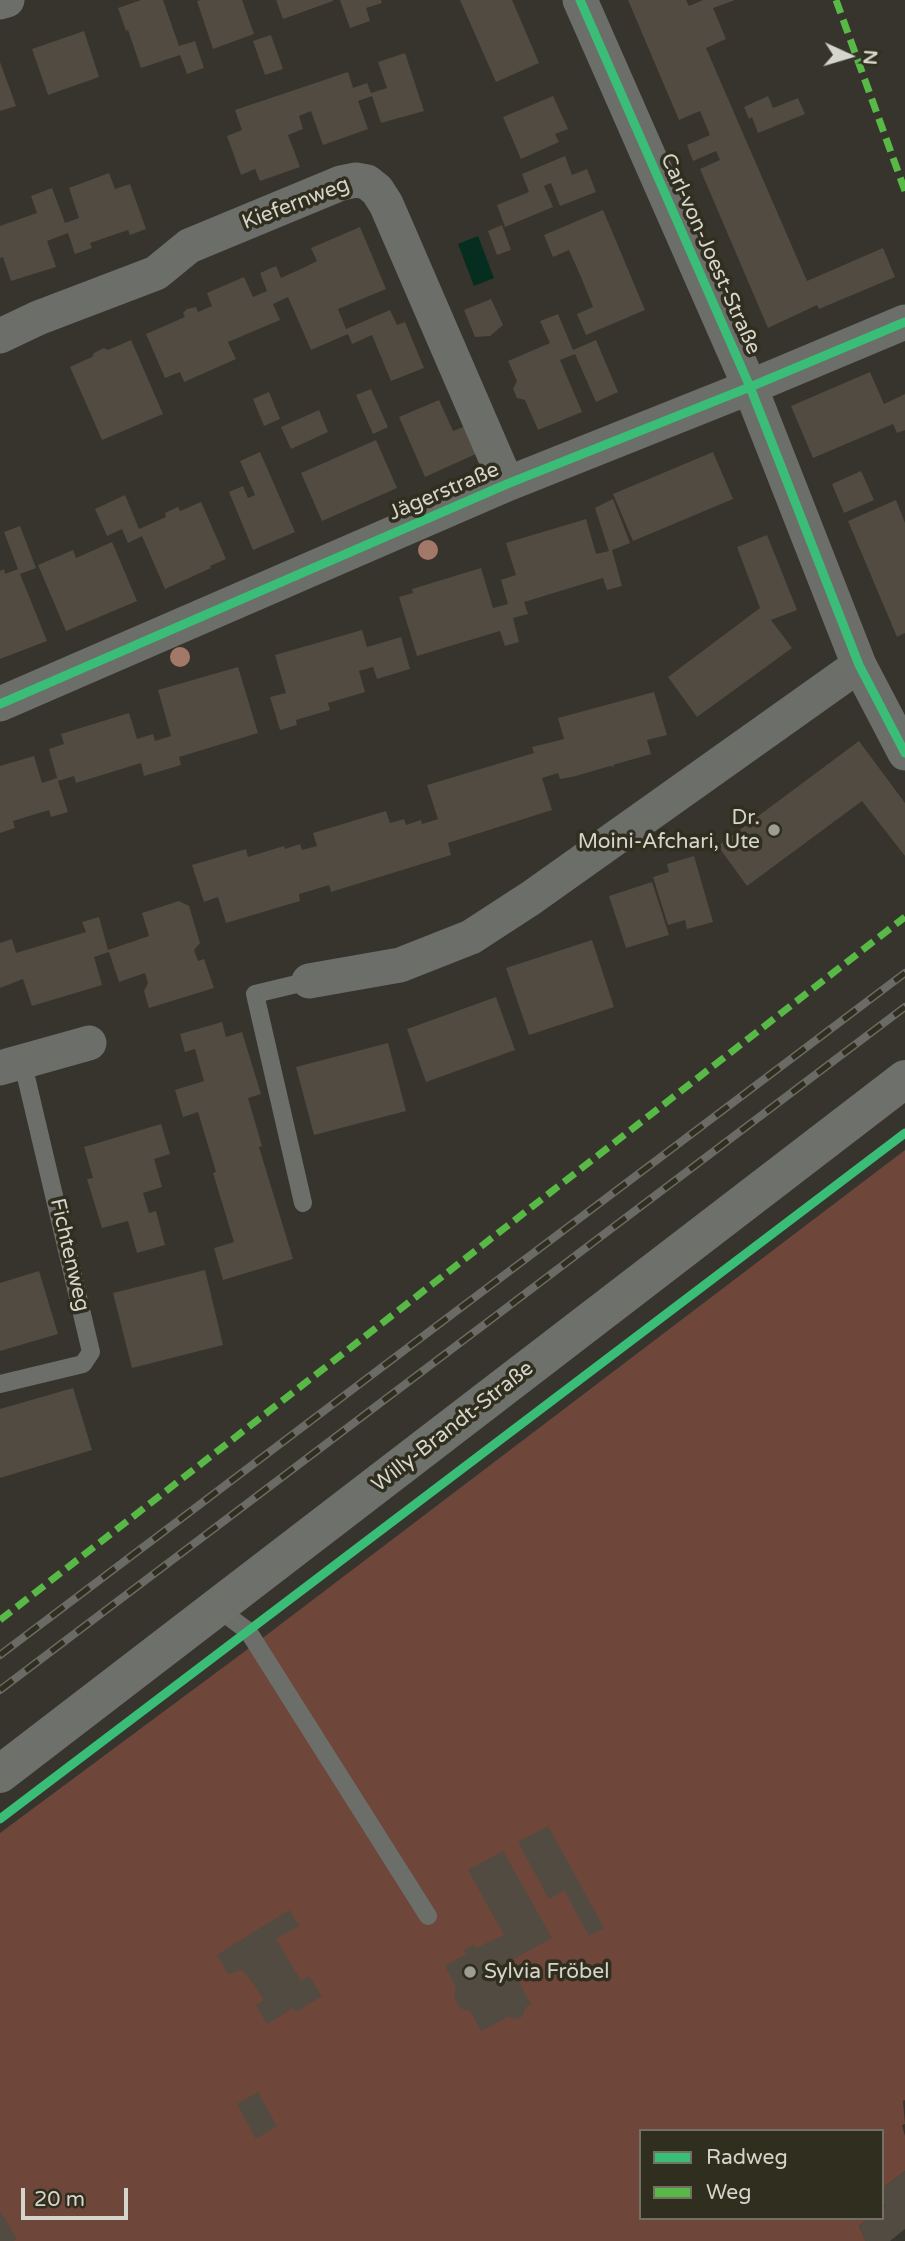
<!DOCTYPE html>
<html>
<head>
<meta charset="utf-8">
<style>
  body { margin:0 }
  #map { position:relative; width:905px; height:2241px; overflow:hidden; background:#36342c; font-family:"Varela Round",sans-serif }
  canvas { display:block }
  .legend { position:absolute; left:639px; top:2129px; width:245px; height:91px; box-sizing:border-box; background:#302e1e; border:2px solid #727163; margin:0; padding:9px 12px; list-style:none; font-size:21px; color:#d6d5cb }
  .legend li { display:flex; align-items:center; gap:14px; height:35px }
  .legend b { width:35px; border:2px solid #727163 }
  .north { position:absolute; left:814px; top:21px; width:70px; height:70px; -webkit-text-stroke:5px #302e1e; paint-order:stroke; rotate:94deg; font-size:19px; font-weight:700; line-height:28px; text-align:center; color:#d6d5cb }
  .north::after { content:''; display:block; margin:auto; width:24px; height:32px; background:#d6d5cb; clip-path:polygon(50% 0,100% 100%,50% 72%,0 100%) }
  .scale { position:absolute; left:21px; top:2188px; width:107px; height:32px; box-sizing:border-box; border:4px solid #d6d5cb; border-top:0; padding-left:9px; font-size:21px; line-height:24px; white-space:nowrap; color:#d6d5cb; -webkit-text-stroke:5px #302e1e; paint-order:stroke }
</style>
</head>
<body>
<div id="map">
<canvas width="905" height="2241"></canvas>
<ul class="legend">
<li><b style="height:9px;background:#3abd76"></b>Radweg</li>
<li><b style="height:9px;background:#58b947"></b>Weg</li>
</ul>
<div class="north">N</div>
<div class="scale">20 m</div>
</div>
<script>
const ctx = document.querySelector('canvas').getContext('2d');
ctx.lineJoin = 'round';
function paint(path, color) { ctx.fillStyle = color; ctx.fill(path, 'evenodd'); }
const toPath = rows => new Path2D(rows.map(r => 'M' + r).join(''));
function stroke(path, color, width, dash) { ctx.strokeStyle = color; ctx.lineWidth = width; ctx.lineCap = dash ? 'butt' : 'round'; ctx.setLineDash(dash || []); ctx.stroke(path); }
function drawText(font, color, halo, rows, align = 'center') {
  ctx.font = font + ' "Varela Round",sans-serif'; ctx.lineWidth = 7; ctx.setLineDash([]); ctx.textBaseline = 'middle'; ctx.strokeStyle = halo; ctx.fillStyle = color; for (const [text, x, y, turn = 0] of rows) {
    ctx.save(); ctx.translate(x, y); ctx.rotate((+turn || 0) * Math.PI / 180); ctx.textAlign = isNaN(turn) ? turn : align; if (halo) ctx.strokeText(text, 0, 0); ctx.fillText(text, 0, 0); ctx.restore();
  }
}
const green = toPath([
  [905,1150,905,2100,903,2101,905,2124,902,2125,905,2136,905,2171,882,2189,882,2131,641,2131,641,2218,869,2218,859,2226,866,2241,0,2241,0,1833,256,1643]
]);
const water = toPath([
  [478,236,494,278,474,286,458,244]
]);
const building = toPath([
  [141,0,163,0,179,46,195,41,204,68,187,74,180,55,141,68,128,30,126,31,118,8],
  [201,0,242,0,254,34,213,49,197,1],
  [276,0,333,0,333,1,283,19],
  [340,0,381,0,382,3,366,8,370,21,350,28],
  [460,0,512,0,539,63,496,82],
  [628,0,686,0,689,6,703,0,735,0,713,8,726,39,706,48,807,281,883,248,895,277,819,309,817,305,768,328,700,169,720,160,716,151,693,161,687,145,710,135,700,111,679,120],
  [84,31,99,77,48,95,32,49],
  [271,35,283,69,265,75,253,41],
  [405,53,424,111,381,123,372,96,358,101,368,129,323,145,311,111,299,116,303,129,288,135,300,167,260,181,255,169,241,175,227,136,242,130,235,110,348,72,353,88,367,83,371,93,387,88,378,62],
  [0,62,16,106,0,111],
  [553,96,568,129,555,134,559,142,521,159,503,117],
  [768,96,773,108,798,98,805,114,758,133,752,117,749,119,744,107],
  [565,156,572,175,587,169,596,192,560,206,551,183,544,186,553,207,505,227,497,205,529,192,522,174],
  [109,173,115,189,130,184,146,229,130,235,128,230,90,243,92,248,75,254,68,233,47,241,56,267,11,281,3,257,0,258,0,226,37,213,31,196,52,188,65,223,79,218,69,188],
  [603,210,645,310,586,335,577,314,593,307,581,277,569,250,553,257,544,235],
  [502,225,511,250,497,255,488,231],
  [360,227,386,289,338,309,346,329,390,310,397,325,405,322,424,368,391,381,372,335,352,344,348,334,311,350,288,297,273,304,280,320,228,342,236,359,184,382,180,372,165,378,146,334,185,317,183,313,187,309,196,307,198,312,212,306,207,293,244,277,253,297,267,291,260,273,276,266,281,278,303,268,317,261,311,248],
  [491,299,503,325,490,336,475,337,464,310],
  [558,314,573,350,596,340,618,392,596,402,575,354,560,360,582,412,538,430,525,400,517,398,513,389,517,381,508,361,550,343,540,321],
  [131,340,163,414,102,440,70,367,92,357,94,353,104,348,108,350],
  [870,372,884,404,905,394,905,430,897,433,893,424,813,458,791,406],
  [371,389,388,427,373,434,356,395],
  [269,392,280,419,264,426,253,399],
  [439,400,453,431,466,426,478,453,425,477,399,417],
  [319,410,328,432,291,449,281,427],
  [376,440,397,488,322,521,301,473],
  [260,452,295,532,253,550,229,492,243,486,248,498,255,495,240,461],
  [713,452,733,499,633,541,613,494],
  [861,471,874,500,844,513,832,484],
  [125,495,139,529,166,517,165,513,178,507,180,511,201,502,226,559,210,566,211,568,165,589,142,536,128,543,122,529,107,536,95,509],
  [613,499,630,543,612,550,622,586,607,590,603,578,524,602,528,614,513,618,519,642,505,646,500,631,417,656,399,597,413,593,412,589,481,568,493,608,508,604,501,580,516,575,506,543,586,519,596,554,609,551,595,508],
  [896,500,905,523,905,633,897,637,848,521],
  [20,526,36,568,20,574,47,641,0,659,0,571,4,569,5,574,18,569,4,532],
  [767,535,797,610,771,620,792,648,697,717,668,677,760,608,737,547],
  [112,542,137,601,66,631,38,565,73,550,76,558],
  [362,630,367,647,401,637,410,669,377,679,373,667,359,671,365,692,328,703,330,710,296,720,297,725,280,730,270,697,286,693,275,655],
  [238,667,258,733,179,757,181,765,144,776,141,763,76,783,74,776,58,781,49,749,64,744,61,734,129,713,137,739,153,734,155,741,171,736,158,690],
  [654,692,667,735,647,740,651,754,613,765,614,767,610,766,576,776,560,779,558,773,542,778,552,810,448,843,451,855,331,892,329,885,313,890,299,894,300,901,226,923,218,897,204,902,192,865,246,849,248,857,284,846,285,849,300,844,302,850,317,846,313,833,386,811,390,823,404,819,406,825,421,820,422,824,438,819,427,785,534,753,532,747,564,739,558,718],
  [859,741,905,803,905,856,862,801,747,886,718,846],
  [34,756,42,783,57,778,68,812,51,817,49,810,13,821,15,828,0,833,0,766],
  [694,856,713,922,687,929,685,920,668,925,653,877,669,872,667,864],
  [652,882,669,935,626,948,609,896],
  [179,901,189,906,200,943,194,950,198,961,204,959,214,988,149,1008,144,991,148,983,145,973,119,982,109,952,94,957,102,985,32,1006,23,979,0,988,0,943,12,939,16,953,86,932,82,922,99,917,108,950,149,936,142,913],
  [592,940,614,1007,529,1035,506,968],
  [496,997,515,1050,426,1082,407,1029],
  [222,1022,226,1037,242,1032,261,1094,248,1098,262,1146,259,1147,293,1259,223,1280,214,1248,234,1242,213,1173,216,1172,198,1112,183,1117,175,1090,204,1081,195,1049,185,1052,180,1034],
  [388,1043,406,1111,314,1135,296,1067],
  [161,1124,170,1154,154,1159,162,1187,143,1193,149,1213,156,1211,165,1245,137,1253,128,1221,102,1228,87,1179,93,1178,84,1147],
  [205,1270,223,1345,132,1368,113,1293],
  [39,1271,58,1334,0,1351,0,1283],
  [73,1388,92,1450,0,1478,0,1409],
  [548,1826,604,1928,589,1936,564,1890,549,1899,518,1842],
  [503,1851,552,1938,508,1962,531,2004,525,2008,523,2016,516,2019,508,2017,481,2031,470,2011,460,2008,454,1998,456,1987,445,1966,466,1954,464,1950,474,1945,476,1948,504,1935,468,1870],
  [289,1910,299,1926,276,1939,301,1981,309,1976,322,1996,296,2012,293,2008,267,2024,256,2005,264,2000,246,1973,245,1974,242,1970,228,1974,217,1955],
  [258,2092,277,2126,256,2139,237,2104],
  [905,2171,905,2229,890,2241,866,2241,859,2226,869,2218,882,2218,882,2208,885,2206,882,2202,882,2189],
  [0,2211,17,2239,13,2241,0,2241]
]);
const service = toPath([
  [303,1203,255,994,309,981],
  [0,1384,83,1364,91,1352,22,1060],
  [217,1608,248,1631,428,1916]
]);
const minor = toPath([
  [580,0,750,387,859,665,905,753],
  [0,2,7,0],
  [0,336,38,318,156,273,189,246,341,183,356,180,367,182,377,190,386,204,507,484],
  [0,704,507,484,750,387,905,322],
  [309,981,400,965,471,937,531,898,859,665],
  [0,1068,89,1043]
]);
const secondary = toPath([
  [0,1774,905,1079]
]);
const rail = toPath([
  [0,1655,905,973],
  [0,1690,905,1007]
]);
const quiet = toPath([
  [836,0,905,191],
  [0,1620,905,917]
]);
const cycleway = toPath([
  [580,0,750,387,859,665,905,753],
  [0,704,507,484,750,387,905,322],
  [0,1819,905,1133]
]);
const trees = [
  [428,550],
  [180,657]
];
const markers = [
  [774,830,7,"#9e9d93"],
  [470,1972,7,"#9e9d93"]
];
const streetNames = [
  ["Kiefernweg",296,204,-21],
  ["Carl-von-Joest-Straße",710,254,66],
  ["Jägerstraße",444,492,-23],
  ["Fichtenweg",69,1255,77],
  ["Willy-Brandt-Straße",453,1427,-38]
];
const poiNames = [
  ["Dr.",760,818],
  ["Moini-Afchari, Ute",760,842],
  ["Sylvia Fröbel",484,1972,"left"]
];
paint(green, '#6f463a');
paint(water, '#052d20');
paint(building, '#524b41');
stroke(service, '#6c6e6a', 18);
stroke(minor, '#6c6e6a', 35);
stroke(secondary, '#6e706b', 38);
stroke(rail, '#6b6b66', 8);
stroke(rail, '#302e1e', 5, [16]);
stroke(quiet, '#58b947', 7, [14, 7]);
stroke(cycleway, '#3abd76', 9);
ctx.fillStyle = '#a47868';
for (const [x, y] of trees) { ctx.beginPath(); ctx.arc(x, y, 10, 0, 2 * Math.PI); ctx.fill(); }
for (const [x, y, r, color] of markers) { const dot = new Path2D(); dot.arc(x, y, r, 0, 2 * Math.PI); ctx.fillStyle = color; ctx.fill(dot); stroke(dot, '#302e1e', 2.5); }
drawText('21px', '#d6d5cb', '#302e1e', streetNames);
drawText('21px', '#d6d5cb', '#302e1e', poiNames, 'right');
</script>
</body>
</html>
